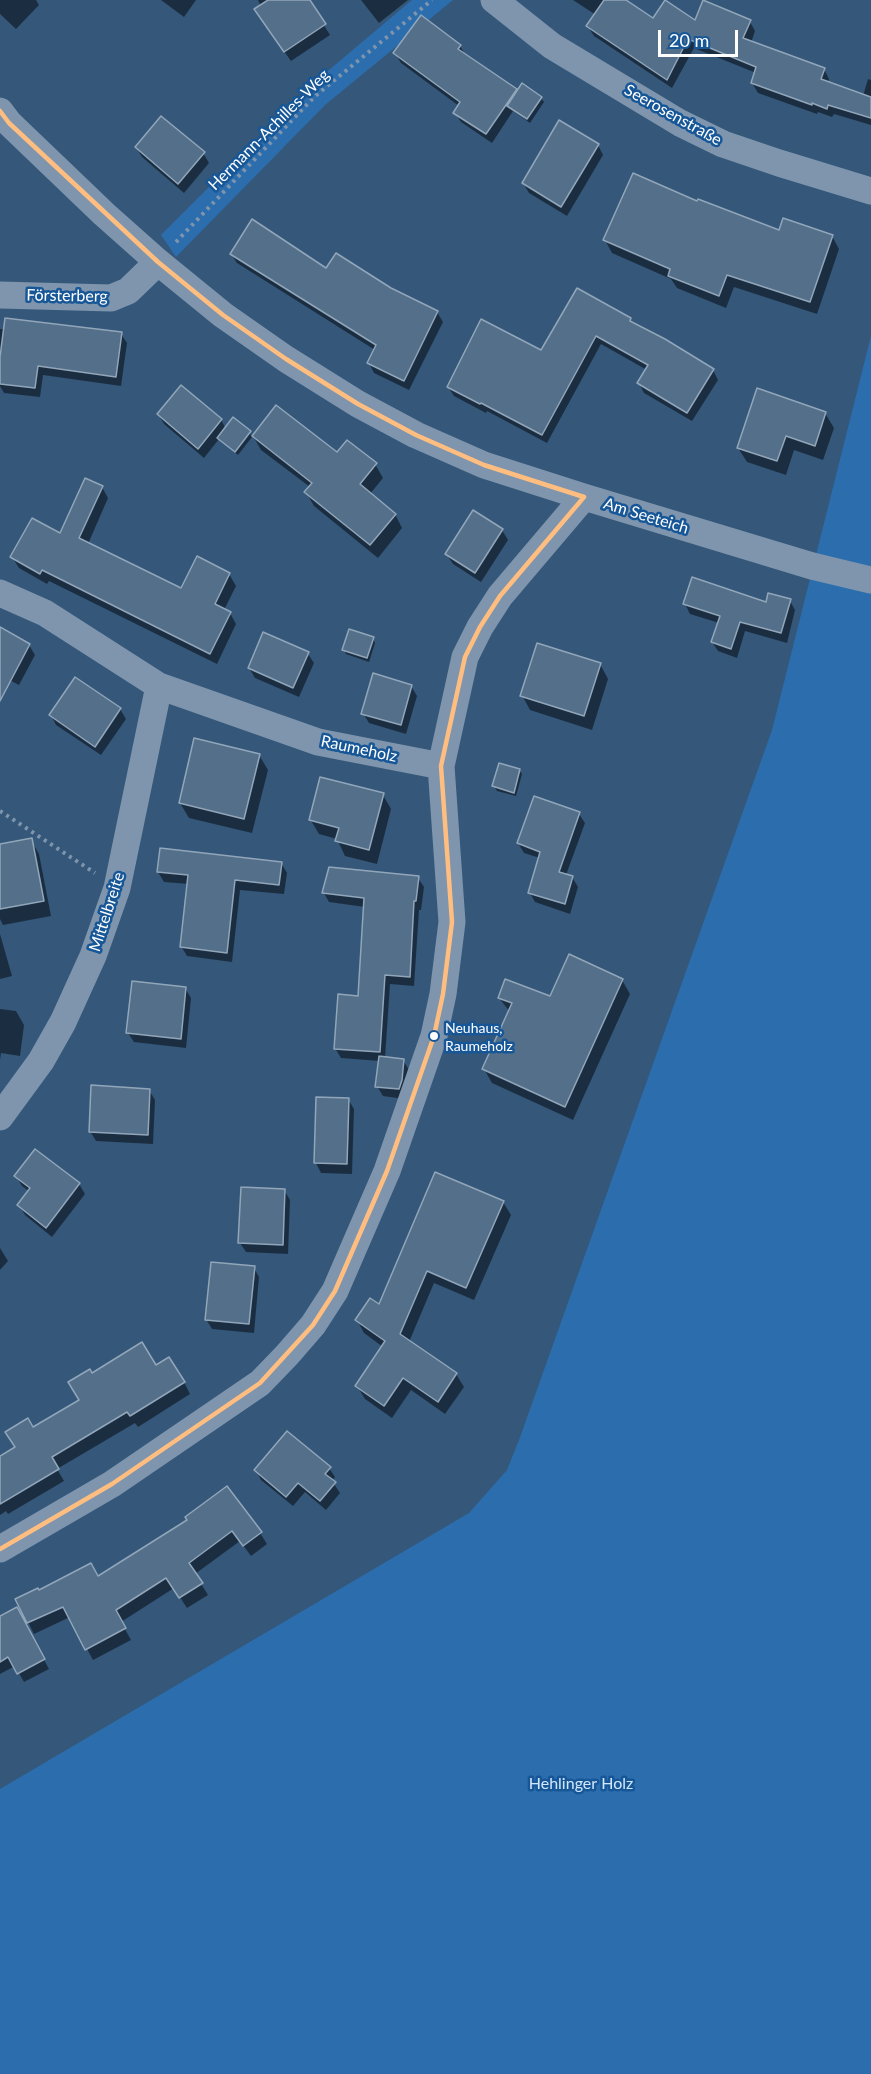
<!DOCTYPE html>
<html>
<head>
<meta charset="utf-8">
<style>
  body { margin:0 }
  #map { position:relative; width:871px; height:2074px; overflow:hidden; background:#34577a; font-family:Lato,sans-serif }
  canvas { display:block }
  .scale { position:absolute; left:658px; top:30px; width:80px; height:27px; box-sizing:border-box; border:3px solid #fff; border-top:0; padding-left:8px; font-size:18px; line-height:21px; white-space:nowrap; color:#fff; -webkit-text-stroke:4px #175797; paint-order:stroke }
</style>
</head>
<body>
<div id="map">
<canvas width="871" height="2074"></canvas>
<div class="scale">20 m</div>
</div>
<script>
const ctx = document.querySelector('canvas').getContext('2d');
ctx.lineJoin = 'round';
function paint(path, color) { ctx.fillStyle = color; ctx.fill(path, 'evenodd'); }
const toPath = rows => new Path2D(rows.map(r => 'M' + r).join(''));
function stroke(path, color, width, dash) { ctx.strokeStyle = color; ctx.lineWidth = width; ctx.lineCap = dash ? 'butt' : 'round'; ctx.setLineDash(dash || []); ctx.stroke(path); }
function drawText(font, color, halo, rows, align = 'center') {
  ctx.font = font + ' Lato,sans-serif'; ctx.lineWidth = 5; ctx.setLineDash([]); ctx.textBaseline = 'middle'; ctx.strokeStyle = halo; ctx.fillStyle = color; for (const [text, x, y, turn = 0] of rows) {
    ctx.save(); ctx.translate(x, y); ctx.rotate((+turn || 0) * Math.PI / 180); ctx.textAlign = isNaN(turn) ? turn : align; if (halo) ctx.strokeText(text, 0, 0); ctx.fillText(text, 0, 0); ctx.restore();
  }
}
const green = toPath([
  [412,0,453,0,325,105,176,257,161,235,310,86],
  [871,336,871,2074,0,2074,0,1789,469,1513,507,1470,519,1440,772,730]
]);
const shadow = toPath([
  [0,0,36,0,39,5,16,29,0,14],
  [161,0,196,0,184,17],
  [258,0,308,0,330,35,291,61,262,20,261,7],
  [361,0,408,0,379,23],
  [573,0,623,0,654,20,695,22,750,22,755,31,751,43,824,69,829,79,828,83,863,96,868,79,871,80,871,125,834,114,832,117,818,112,817,114,758,93,752,83,756,73,694,48,672,88,594,36,588,27,596,15],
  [422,17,460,46,466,56,516,90,517,93,541,98,544,102,530,123,513,111,492,143,461,122,455,113,459,106,401,63,395,53],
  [598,145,603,155,567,216,529,193,523,183],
  [136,147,203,153,209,163,184,193,142,157],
  [697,203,780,232,832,236,839,249,817,314,734,287,726,308,677,288,671,279,612,253,605,240],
  [231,254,327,270,391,289,437,312,443,322,409,390,374,373,369,363,375,350,237,263],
  [630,319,633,324,713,370,718,380,692,421,644,393,639,383,647,370,601,344,547,443,487,411,486,413,454,396,448,387],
  [0,329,121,334,127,343,121,386,43,375,40,397,4,393,0,386],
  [182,387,221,420,226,429,249,432,252,437,238,455,219,439,204,458,164,424,158,414],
  [825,413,834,428,823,460,794,450,786,475,747,462,738,448],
  [253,436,375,464,383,478,370,494,395,514,402,528,378,558,314,506,306,492,310,487,261,450],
  [102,487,108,498,88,544,182,590,229,574,236,586,224,610,230,613,236,624,217,664,49,581,47,584,19,568,12,557,60,535],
  [502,530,508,540,481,582,453,564,447,555],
  [790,601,795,610,787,643,745,631,737,658,718,651,712,642,719,623,690,614,685,604,767,604],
  [0,629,29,645,35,655,19,685,0,675],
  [373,638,375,643,369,662,346,654,344,650],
  [308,654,314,663,299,697,255,678,249,668],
  [600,664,608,679,592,730,530,710,522,695],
  [411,686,417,696,406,734,369,723,363,713],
  [120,709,126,719,101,755,56,725,51,715],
  [259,755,268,770,252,833,189,818,180,803],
  [519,770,522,774,516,796,497,791,494,786],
  [383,795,391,809,377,864,345,856,337,839,319,834,310,819],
  [579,814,585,823,566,875,572,877,578,887,570,914,535,902,530,893,540,858,524,853,518,843],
  [31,840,39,854,51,916,3,925,0,919,0,845],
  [281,863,287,873,284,894,240,890,232,962,187,956,181,946,189,884,164,882,158,872],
  [418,878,424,887,421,910,419,910,414,986,390,984,385,1058,403,1060,409,1070,404,1099,383,1096,377,1086,380,1061,341,1058,335,1048,360,997,365,907,329,902,324,893],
  [0,934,12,976,0,979],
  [622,980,630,994,573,1120,492,1083,484,1069,510,1012,499,998,550,998],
  [185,988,191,998,186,1048,134,1042,128,1033],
  [0,1009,16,1011,24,1025,20,1056,1,1053,0,1060],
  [149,1090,155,1100,153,1144,96,1141,90,1131],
  [318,1098,348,1099,354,1109,352,1174,321,1173,316,1163],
  [35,1151,79,1184,85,1194,52,1237,25,1215,19,1205,30,1192,22,1186,16,1176],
  [284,1190,290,1200,288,1254,246,1252,240,1243],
  [503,1202,511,1215,474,1300,434,1283,409,1342,456,1374,464,1387,445,1414,411,1390,392,1418,365,1399,357,1386,383,1347,364,1333,357,1320,379,1306],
  [0,1248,8,1261,0,1270],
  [254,1268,259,1277,254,1333,212,1329,206,1319],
  [91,1375,184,1382,190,1394,138,1427,135,1423,57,1469,64,1481,8,1514,6,1511,0,1515,0,1458,16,1448,33,1429,81,1400],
  [329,1468,335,1477,332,1481,340,1493,326,1510,305,1492,293,1506,261,1480,256,1470],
  [189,1520,260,1533,267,1544,251,1556,240,1541,195,1574,208,1595,187,1608,174,1588,121,1622,131,1640,93,1660,70,1617,34,1634,17,1600,39,1592,98,1578],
  [16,1609,49,1669,24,1682,15,1666,0,1674,0,1618]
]);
const building = toPath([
  [268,0,310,0,326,24,284,52,254,9,268,0],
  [604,0,626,0,653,18,665,0,695,20,703,0,751,20,743,38,825,68,821,79,871,97,871,118,828,105,827,109,812,103,812,105,751,83,756,67,688,39,667,80,586,26,604,0],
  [421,15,461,45,458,49,517,89,486,134,453,113,460,102,393,53,421,15],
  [522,83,542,97,527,119,507,106,522,83],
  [161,116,205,152,178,184,135,147,161,116],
  [559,120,599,144,561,207,522,183,559,120],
  [633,173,697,201,698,199,779,230,783,218,833,235,810,302,727,275,719,296,668,276,670,269,603,240,633,173],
  [252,219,326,268,336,253,391,288,438,311,404,381,367,363,376,345,230,254,252,219],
  [577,288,631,318,630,321,665,339,714,369,687,413,637,383,648,365,596,336,542,435,481,403,480,404,447,387,481,319,541,350,577,288],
  [5,318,122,332,116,377,38,366,35,388,0,384,0,357,5,318],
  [181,385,222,419,198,449,157,414,181,385],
  [757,388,826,412,815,446,786,436,777,461,737,448,757,388],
  [276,405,337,452,347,440,377,463,360,484,396,514,370,545,304,492,312,483,252,436,276,405],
  [233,417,251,431,235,452,217,438,233,417],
  [85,478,103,486,79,538,181,588,197,556,230,573,215,604,231,612,210,654,42,570,40,574,10,557,32,518,60,533,85,478],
  [473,510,503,529,475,573,445,554,473,510],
  [692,577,766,602,768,593,791,599,781,633,740,622,731,649,711,642,720,616,683,604,692,577],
  [0,627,30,644,0,701,0,627],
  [349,629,374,637,367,658,342,650,349,629],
  [263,632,309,652,293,688,248,668,263,632],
  [537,643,601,663,584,716,520,696,537,643],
  [373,673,412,685,401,725,361,714,373,673],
  [75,677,121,708,95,747,49,715,75,677],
  [194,738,260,754,244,819,179,803,194,738],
  [499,763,520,769,514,793,492,786,499,763],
  [320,777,384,793,369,850,335,841,339,828,309,820,320,777],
  [534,796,580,812,559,872,573,876,565,904,528,893,540,852,517,843,534,796],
  [32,838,44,901,0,909,0,844,32,838],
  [160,848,282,862,279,885,235,880,227,953,180,947,188,875,157,872,160,848],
  [329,867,419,876,416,901,414,901,410,977,385,975,380,1052,334,1049,338,994,358,996,364,898,322,893,329,867],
  [569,954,623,979,565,1107,482,1069,512,1003,498,998,505,979,550,996,569,954],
  [132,981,186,987,181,1039,126,1033,132,981],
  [379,1056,404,1059,402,1080,399,1089,375,1087,379,1056],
  [91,1085,150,1089,148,1135,89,1132,91,1085],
  [316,1097,349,1098,347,1164,314,1163,316,1097],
  [35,1149,80,1183,46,1228,17,1205,30,1188,14,1176,35,1149],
  [435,1172,504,1201,466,1288,427,1271,400,1334,457,1373,438,1402,403,1378,384,1406,355,1386,385,1341,355,1320,370,1298,379,1304,435,1172],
  [241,1187,285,1189,283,1245,238,1243,241,1187],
  [211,1262,255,1266,249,1324,205,1320,211,1262],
  [142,1342,156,1365,169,1357,185,1382,130,1416,127,1412,52,1457,59,1469,0,1504,0,1456,15,1447,5,1432,28,1418,33,1427,79,1400,68,1382,90,1369,92,1373,142,1342],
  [287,1431,331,1467,325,1474,336,1482,320,1501,298,1483,286,1497,254,1470,287,1431],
  [227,1486,262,1532,243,1546,232,1531,189,1563,203,1583,179,1598,166,1578,116,1610,126,1628,85,1650,63,1607,27,1623,15,1599,38,1588,39,1590,91,1563,98,1576,187,1520,185,1517,227,1486],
  [17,1607,45,1659,17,1674,8,1657,0,1662,0,1616,17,1607]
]);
const path = toPath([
  [176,242,314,97,432,0],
  [0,811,95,873]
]);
const street = toPath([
  [494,0,552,46,680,123,723,144,779,163,871,191],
  [0,111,9,123,104,214,158,262,223,315,286,359,358,404,416,435,484,465,584,497,812,566,871,580],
  [0,295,111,298,128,291,158,262],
  [0,593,45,613,159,686,318,742,441,766],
  [0,1117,41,1061,63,1022,93,956,117,888,159,686],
  [0,1549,112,1484,260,1383,287,1355,313,1325,335,1291,387,1171,434,1036,443,994,452,922,441,766,465,657,480,627,500,596,584,497]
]);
const bus1 = toPath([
  [0,111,9,123,158,262,223,315,286,359,358,404,416,435,484,465,584,497],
  [0,1549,112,1484,260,1383,313,1325,335,1291,387,1171,434,1036,443,994,452,922,441,766,465,657,480,627,500,596,584,497]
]);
const markers = [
  [434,1036,5,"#fff"]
];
const busNames = [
  ["Neuhaus,",445,1028],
  ["Raumeholz",445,1046]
];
const streetNames = [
  ["Seerosenstraße",673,115,29],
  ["Hermann-Achilles-Weg",269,130,-45],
  ["Försterberg",67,296,1],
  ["Am Seeteich",646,516,17],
  ["Raumeholz",359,749,12],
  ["Mittelbreite",107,912,-72]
];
const parkNames = [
  ["Hehlinger Holz",581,1784]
];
paint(green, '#2c6ead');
paint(shadow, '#0007');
paint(building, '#536f8a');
stroke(building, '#92a6ba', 1.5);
stroke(path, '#7e95ad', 4, [3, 4.5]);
stroke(street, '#7e95ad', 27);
stroke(bus1, '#ffbe80', 4.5);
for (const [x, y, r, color] of markers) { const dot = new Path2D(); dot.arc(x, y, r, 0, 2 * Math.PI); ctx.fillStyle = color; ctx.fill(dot); stroke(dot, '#175797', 2); }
drawText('14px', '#fff', '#175797', busNames, 'left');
drawText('16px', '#fff', '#175797', streetNames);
drawText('16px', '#d1e7fc', '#175797', parkNames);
</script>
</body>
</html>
